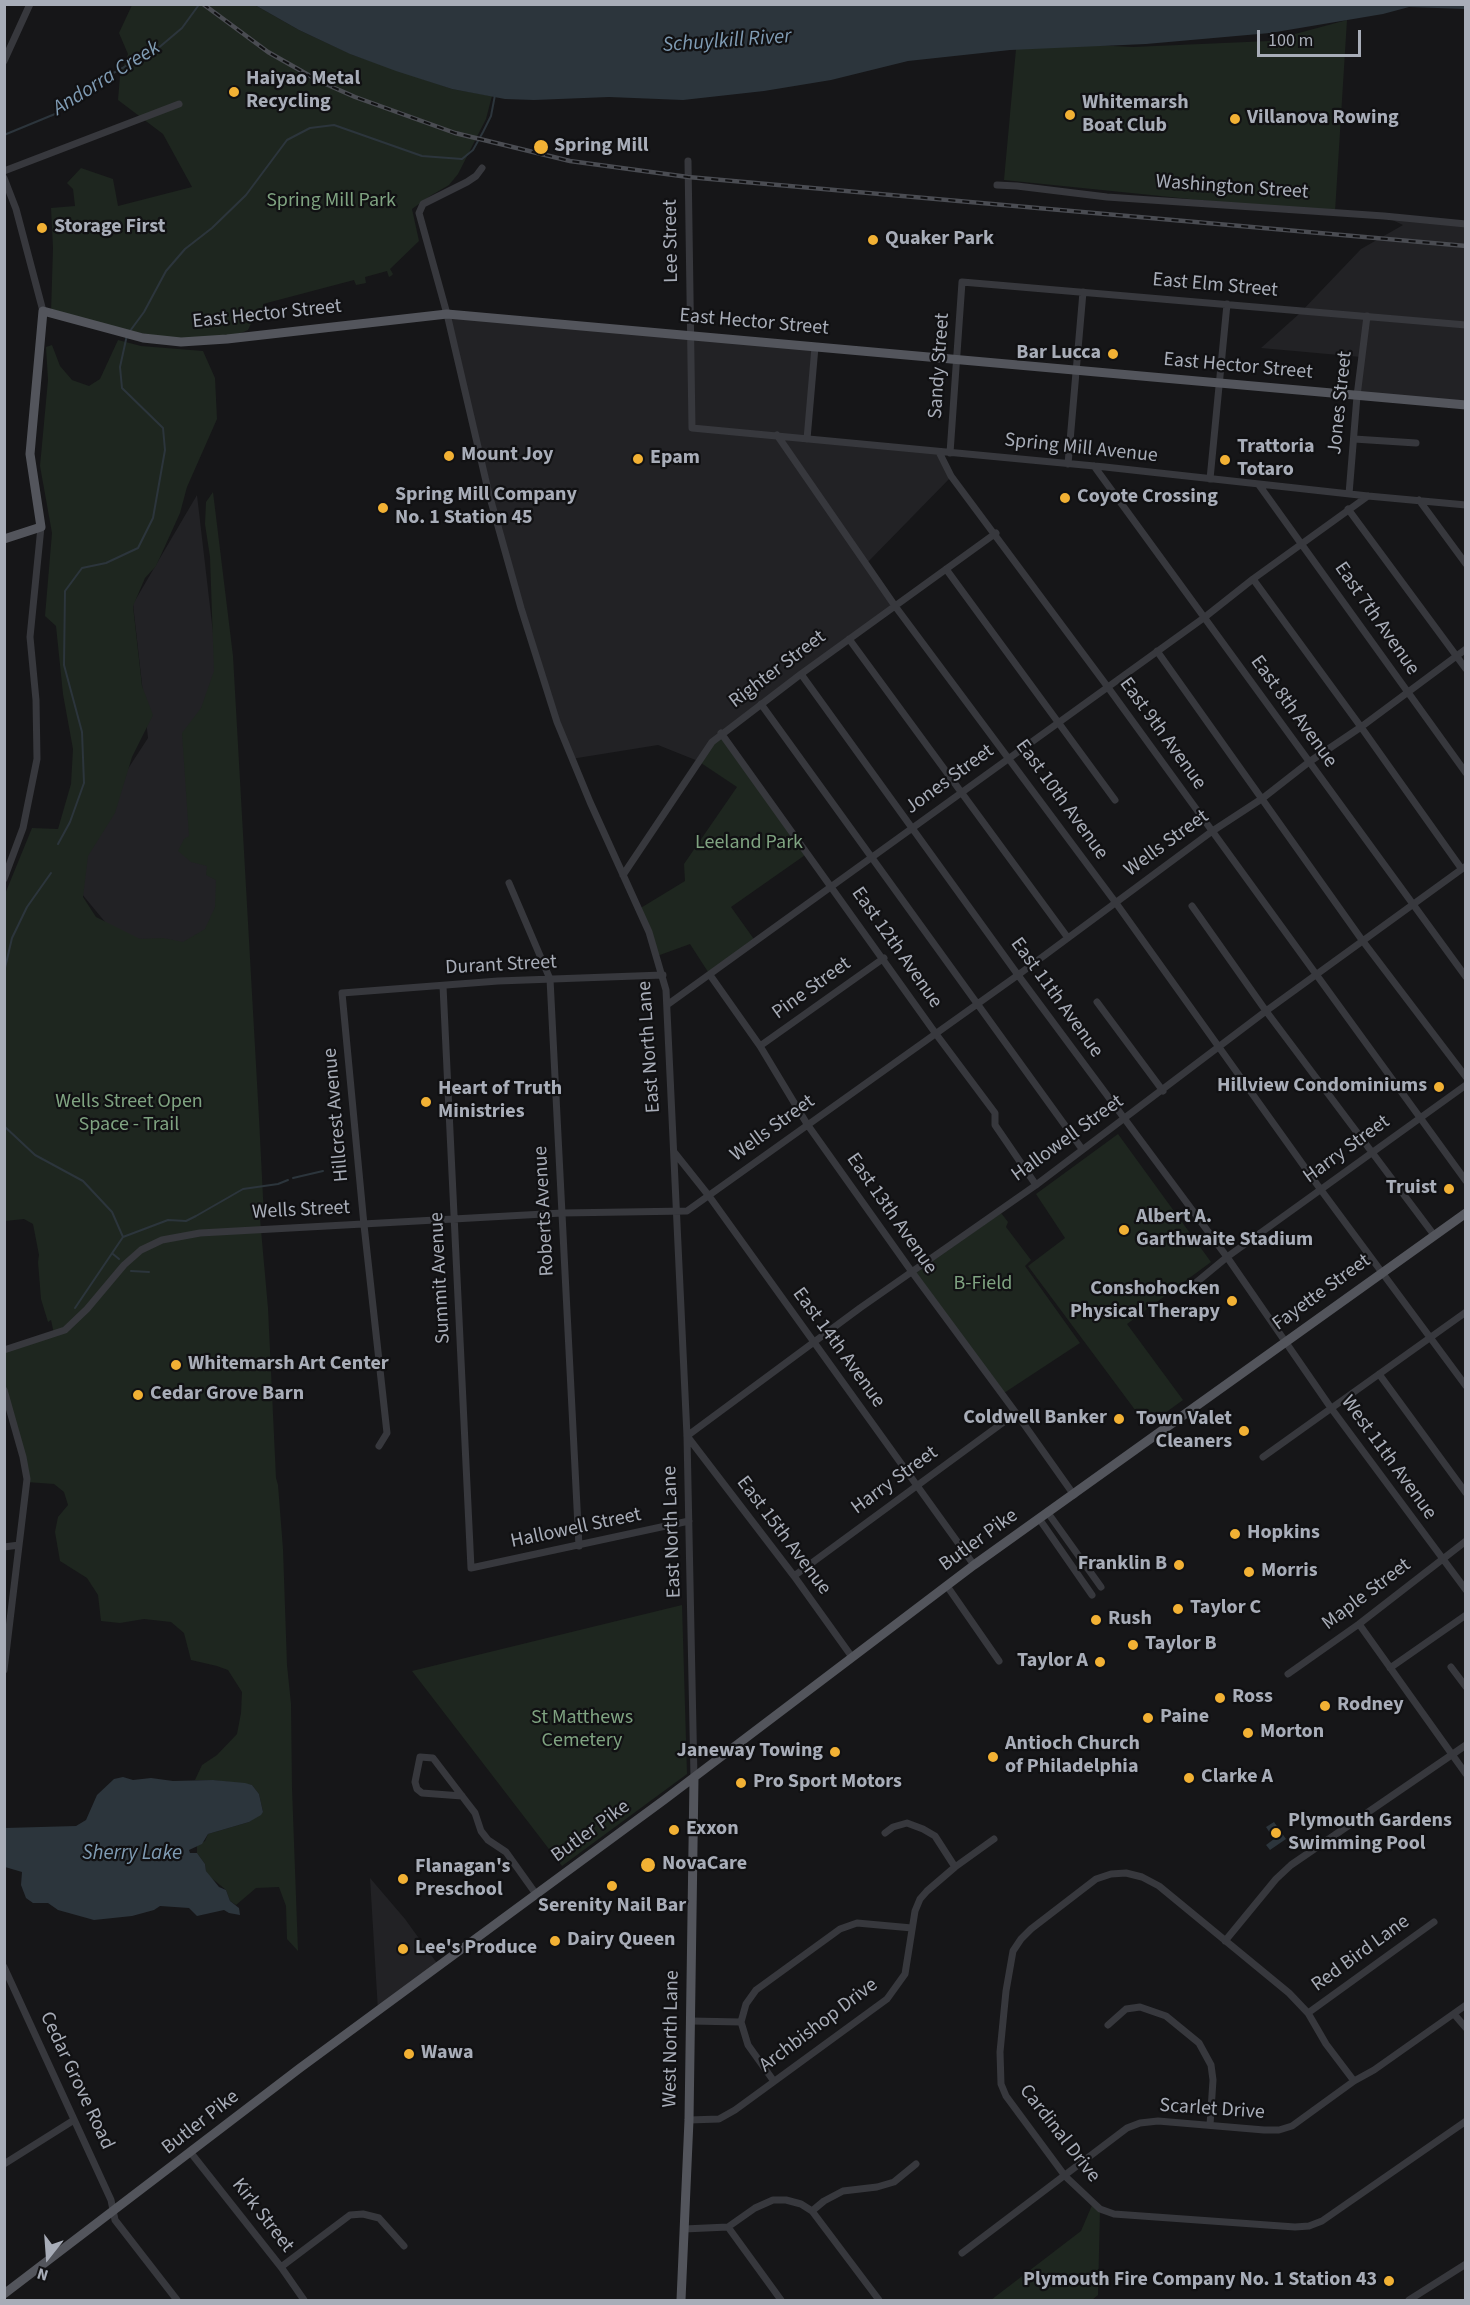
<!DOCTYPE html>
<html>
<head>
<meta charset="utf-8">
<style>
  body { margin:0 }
  #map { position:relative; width:1470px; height:2305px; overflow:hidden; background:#161618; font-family:"Source Sans 3",sans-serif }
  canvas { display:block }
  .frame { position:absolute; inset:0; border:6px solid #a8adb8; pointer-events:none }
  .north { position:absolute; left:18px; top:2227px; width:60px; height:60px; -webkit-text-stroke:4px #111113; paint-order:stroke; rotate:197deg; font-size:16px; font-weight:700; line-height:24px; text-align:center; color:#a8adb8 }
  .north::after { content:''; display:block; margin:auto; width:21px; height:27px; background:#a8adb8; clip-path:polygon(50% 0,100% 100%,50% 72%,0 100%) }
  .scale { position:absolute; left:1257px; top:30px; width:104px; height:27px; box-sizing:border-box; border:3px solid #a8adb8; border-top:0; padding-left:8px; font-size:18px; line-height:21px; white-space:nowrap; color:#a8adb8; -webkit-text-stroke:4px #111113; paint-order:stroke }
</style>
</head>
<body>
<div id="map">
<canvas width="1470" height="2305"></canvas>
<div class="frame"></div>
<div class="north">N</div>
<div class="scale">100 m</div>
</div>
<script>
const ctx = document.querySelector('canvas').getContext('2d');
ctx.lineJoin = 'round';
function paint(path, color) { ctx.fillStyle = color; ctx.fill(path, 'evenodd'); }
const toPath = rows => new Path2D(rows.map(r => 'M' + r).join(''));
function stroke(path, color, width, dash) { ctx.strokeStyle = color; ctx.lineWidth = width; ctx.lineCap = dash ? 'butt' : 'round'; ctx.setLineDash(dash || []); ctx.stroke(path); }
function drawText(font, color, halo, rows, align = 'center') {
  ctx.font = font + ' "Source Sans 3",sans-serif'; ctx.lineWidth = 4.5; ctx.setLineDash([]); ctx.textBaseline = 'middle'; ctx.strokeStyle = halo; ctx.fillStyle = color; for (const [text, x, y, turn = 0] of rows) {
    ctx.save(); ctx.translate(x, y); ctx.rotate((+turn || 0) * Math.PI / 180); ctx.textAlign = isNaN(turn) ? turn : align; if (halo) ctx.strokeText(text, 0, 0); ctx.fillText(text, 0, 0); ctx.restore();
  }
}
const built = toPath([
  [1384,216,1465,224,1465,405,1357,396,1361,357,1261,348,1299,314,1361,249,1403,225],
  [447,314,815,347,807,439,935,451,953,475,866,564,895,606,721,733,698,761,658,745,571,759,521,608],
  [197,495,219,684,222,883,212,923,195,948,120,940,62,870,148,738,133,604],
  [370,1878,405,1919,439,1966,378,2011]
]);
const green = toPath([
  [132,5,255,5,299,30,353,55,452,89,492,96,486,119,458,174,449,185,430,196,412,209,419,241,390,269,393,274,391,276,389,277,387,271,365,277,366,283,356,285,354,280,263,304,263,308,257,311,248,330,227,339,181,342,51,313,53,248,51,208,75,206,73,189,67,183,81,168,113,179,118,206,192,187,163,134,118,100,120,76,128,54,119,33],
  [1347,20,1335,212,1268,207,1004,180,1016,49,1093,45,1133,47,1269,41],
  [118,340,141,346,203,351,215,378,217,419,187,487,180,513,156,566,145,578,133,606,142,686,153,715,132,757,115,813,88,856,83,897,96,917,140,939,163,938,183,942,205,929,215,907,216,880,206,875,207,866,191,862,178,851,184,839,189,836,182,733,201,708,214,671,210,557,205,524,206,502,213,492,233,656,259,1118,264,1217,260,1218,261,1230,268,1308,276,1478,278,1485,283,1549,287,1665,291,1704,292,1788,298,1951,287,1939,286,1906,279,1887,256,1888,236,1905,230,1901,226,1890,209,1876,206,1871,205,1864,197,1853,197,1846,205,1841,208,1834,249,1822,263,1812,259,1794,252,1785,213,1780,195,1780,202,1765,217,1755,237,1734,241,1713,242,1692,228,1670,217,1666,191,1660,184,1633,171,1622,144,1619,120,1623,101,1621,98,1595,87,1578,60,1561,55,1532,58,1517,68,1505,64,1492,54,1484,26,1482,5,1390,5,1350,54,1334,51,1320,48,1322,41,1299,38,1262,39,1255,33,1224,24,1219,5,1221,5,894,32,828,58,829,71,784,73,749,63,694,56,626,45,616,52,533,40,466,48,380,46,347,52,345,60,366,72,380,89,386,100,379],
  [721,733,808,853,731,907,756,942,710,975,690,944,657,956,639,909,685,881,684,864,737,787,698,761],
  [1118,1134,1211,1262,1127,1324,1183,1400,1147,1426,1028,1266,1065,1238,1036,1194],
  [1001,1213,1008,1222,1006,1227,1031,1260,1025,1266,1080,1343,1004,1393,916,1273],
  [682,1605,687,1774,562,1866,412,1671],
  [1093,2203,1100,2209,1098,2295,1092,2300,991,2300,1081,2231]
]);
const water = toPath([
  [1465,4,1465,9,1409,7,1383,14,1270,33,1146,44,1010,50,908,61,831,80,764,91,683,100,609,97,534,100,505,99,452,89,396,71,350,54,299,30,255,5],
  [123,1777,133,1780,151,1778,173,1781,213,1780,245,1783,252,1785,259,1794,263,1812,261,1815,249,1822,208,1834,202,1844,189,1850,190,1853,197,1853,205,1864,206,1871,219,1887,226,1890,230,1901,239,1908,240,1915,229,1913,224,1910,197,1916,189,1908,160,1906,154,1910,132,1916,94,1920,58,1910,48,1903,33,1903,26,1898,21,1885,22,1872,5,1867,5,1828,76,1826,86,1820,97,1795,114,1779],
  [1274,1822,1286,1839,1270,1850,1266,1845,1274,1839,1266,1827]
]);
const stream = toPath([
  [4,135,55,114,104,78,156,50,182,28,198,6],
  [130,331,144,312,166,271,185,249,212,228,246,195,287,140,310,128,334,125,422,156,462,159,473,150,483,132,491,116,495,95],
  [58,844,70,822,84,783,82,732,64,665,65,591,82,568,106,563,138,548,153,518,165,450,163,428,122,388,120,367,127,335],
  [4,972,12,938,27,907,51,873],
  [4,1126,35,1155,83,1181,112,1212,123,1237,168,1220,186,1221,196,1216,243,1189,278,1184,288,1180],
  [293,1178,323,1171],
  [113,1254,119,1259],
  [131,1271,149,1272],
  [75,1308,123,1237]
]);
const minor = toPath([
  [4,61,30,4],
  [688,161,692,428,1105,467,1368,496,1466,505],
  [482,168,476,176,467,182,423,204,419,213,447,314,489,494,521,608,557,722,590,802,649,932,666,990,687,1436,694,1778],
  [4,171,179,104],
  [4,178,16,209,43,311],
  [997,185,1017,186,1107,197,1384,216,1466,224],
  [777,435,895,606,1116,903,1321,1190,1466,1386],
  [807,439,815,347],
  [1354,439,1416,443],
  [939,452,951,476,1107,686,1466,1181],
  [950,453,962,282,1466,325],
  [1068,464,1083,292],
  [1094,466,1466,977],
  [1210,479,1227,304],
  [1259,485,1466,773],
  [1349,494,1357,396,1367,316],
  [1419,500,1466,564],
  [1348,509,1466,669],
  [946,569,1115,800],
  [1253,579,1361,727,1461,868],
  [849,639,1068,938],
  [1157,651,1362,940,1466,1077],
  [801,674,1018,975,1227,1257,1331,1408,1466,1590],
  [761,704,1082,1149],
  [721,733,936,1034,995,1113,995,1125,1036,1185],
  [623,875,712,742,801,674,996,533],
  [4,879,23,828,37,759,36,700,30,637,41,527],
  [509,883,550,979,579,1546],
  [1192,906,1266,1011,1434,1235],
  [710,975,760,1046,807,1124,912,1272,1016,1413,1074,1495],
  [443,986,471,1568,689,1521],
  [1097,1002,1163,1091],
  [667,1005,1205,617,1253,579,1368,496],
  [760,1046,884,958],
  [674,1152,709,1196,974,1565],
  [1192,1286,1227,1257,1466,1085],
  [4,1350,65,1330,87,1309,124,1265,141,1250,162,1240,200,1233,562,1213,687,1211,1018,975,1211,832,1263,798,1309,762,1361,727,1466,649],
  [1379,1374,1466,1493],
  [4,1390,23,1457,27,1479,4,1670],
  [379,1446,387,1433,364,1225,342,993,498,981,663,975],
  [1263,1457,1466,1312],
  [1048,1513,1101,1587],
  [1040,1520,1092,1595],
  [4,1547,19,1545],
  [794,1576,1016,1413],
  [947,1586,999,1661],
  [1359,1624,1466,1774],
  [852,1657,794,1576,687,1436,860,1308,1036,1185,1266,1011,1466,866],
  [1451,1667,1466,1687],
  [1390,1668,1466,1615],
  [1288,1674,1359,1624,1466,1541],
  [462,1796,422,1793,417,1789,415,1782,420,1757,433,1758,462,1796,475,1813,481,1831,488,1840,506,1852,536,1894],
  [885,1833,893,1827,907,1823,923,1829,935,1836,955,1867],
  [1225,1941,1276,1879,1291,1865,1466,1745],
  [4,1967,111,2200,115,2220,177,2300],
  [1308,2013,1434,1922],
  [1454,2014,1466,2028],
  [691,2021,741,2022],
  [1108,2025,1126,2009,1140,2007,1166,2016,1199,2043,1211,2065,1213,2080,1210,2125],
  [773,2080,748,2045,741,2022,746,2004,756,1990,840,1929,857,1923,912,1928],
  [1354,2081,1326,2044,1308,2013,1289,1993,1159,1886,1142,1877,1126,1873,1111,1874,1096,1879,1031,1929,1021,1939,1013,1951,1006,1991,1000,2052,1001,2084,1006,2096,1065,2176,1100,2209,1114,2214,1295,2227,1309,2226,1322,2221,1345,2205,1466,2121],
  [689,2120,719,2119,735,2110,887,1999,905,1974,915,1911,920,1899,927,1891,955,1867,994,1839],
  [191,2153,281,2267,304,2300],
  [4,2164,74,2120],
  [812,2211,824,2201,843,2191,877,2187,894,2182,916,2164],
  [728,2227,781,2300],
  [684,2229,728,2227,755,2208,773,2200,786,2200,801,2204,812,2211,879,2300],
  [962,2253,1127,2128,1140,2123,1158,2121,1264,2130,1279,2130,1292,2126,1354,2081,1374,2070,1466,2005],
  [281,2267,350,2215,363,2214,379,2218,404,2246],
  [1409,2300,1466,2264]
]);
const major = toPath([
  [4,539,41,527,30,454,43,311,143,338,181,342,227,339,447,314,1466,405],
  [4,2294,300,2068,664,1800,974,1565,1466,1213],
  [681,2300,689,2120,694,1778]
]);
const rail = toPath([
  [203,4,268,52,319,81,355,97,455,133,570,161,688,177,1466,246]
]);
const markers = [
  [234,92,6,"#f2b134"],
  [1070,115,6,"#f2b134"],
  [1235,119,6,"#f2b134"],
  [541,147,8,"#f2b134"],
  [42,228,6,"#f2b134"],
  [873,240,6,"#f2b134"],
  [1113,354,6,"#f2b134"],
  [449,456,6,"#f2b134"],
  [638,459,6,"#f2b134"],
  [1225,460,6,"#f2b134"],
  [1065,498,6,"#f2b134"],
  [383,508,6,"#f2b134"],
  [1439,1087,6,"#f2b134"],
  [426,1102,6,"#f2b134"],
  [1449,1189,6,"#f2b134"],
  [1124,1230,6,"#f2b134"],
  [1232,1301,6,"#f2b134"],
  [176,1365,6,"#f2b134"],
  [138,1395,6,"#f2b134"],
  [1119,1419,6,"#f2b134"],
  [1244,1431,6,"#f2b134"],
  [1235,1534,6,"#f2b134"],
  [1179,1565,6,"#f2b134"],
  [1249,1572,6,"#f2b134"],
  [1178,1609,6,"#f2b134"],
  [1096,1620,6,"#f2b134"],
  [1133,1645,6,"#f2b134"],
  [1100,1662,6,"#f2b134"],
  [1220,1698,6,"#f2b134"],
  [1325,1706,6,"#f2b134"],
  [1148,1718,6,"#f2b134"],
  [1248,1733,6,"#f2b134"],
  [835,1752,6,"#f2b134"],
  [993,1757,6,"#f2b134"],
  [1189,1778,6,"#f2b134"],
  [741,1783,6,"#f2b134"],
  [674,1830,6,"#f2b134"],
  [1276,1833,6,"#f2b134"],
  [648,1865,8,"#f2b134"],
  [403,1879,6,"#f2b134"],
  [612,1886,6,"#f2b134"],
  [555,1941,6,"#f2b134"],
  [403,1949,6,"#f2b134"],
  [409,2054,6,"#f2b134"],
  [1389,2281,6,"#f2b134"]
];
const poiNames = [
  ["Haiyao Metal",246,80],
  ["Recycling",246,103],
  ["Whitemarsh",1082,104],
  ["Boat Club",1082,127],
  ["Villanova Rowing",1247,119],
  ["Spring Mill",554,147],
  ["Storage First",54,228],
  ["Quaker Park",885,240],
  ["Bar Lucca",1101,354,"right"],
  ["Trattoria",1237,448],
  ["Totaro",1237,471],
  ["Mount Joy",461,456],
  ["Epam",650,459],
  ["Spring Mill Company",395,496],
  ["No. 1 Station 45",395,519],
  ["Coyote Crossing",1077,498],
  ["Hillview Condominiums",1427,1087,"right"],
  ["Heart of Truth",438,1090],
  ["Ministries",438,1113],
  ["Truist",1437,1189,"right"],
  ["Albert A.",1136,1218],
  ["Garthwaite Stadium",1136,1241],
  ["Conshohocken",1220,1290,"right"],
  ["Physical Therapy",1220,1313,"right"],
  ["Whitemarsh Art Center",188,1365],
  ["Cedar Grove Barn",150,1395],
  ["Coldwell Banker",1107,1419,"right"],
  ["Town Valet",1232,1420,"right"],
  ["Cleaners",1232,1443,"right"],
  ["Hopkins",1247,1534],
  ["Franklin B",1167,1565,"right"],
  ["Morris",1261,1572],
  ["Taylor C",1190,1609],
  ["Rush",1108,1620],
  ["Taylor B",1145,1645],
  ["Taylor A",1088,1662,"right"],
  ["Ross",1232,1698],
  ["Rodney",1337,1706],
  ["Paine",1160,1718],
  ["Morton",1260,1733],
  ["Antioch Church",1005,1745],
  ["of Philadelphia",1005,1768],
  ["Janeway Towing",823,1752,"right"],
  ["Clarke A",1201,1778],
  ["Pro Sport Motors",753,1783],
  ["Plymouth Gardens",1288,1822],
  ["Swimming Pool",1288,1845],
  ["Exxon",686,1830],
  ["NovaCare",662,1865],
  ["Flanagan's",415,1868],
  ["Preschool",415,1891],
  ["Serenity Nail Bar",612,1907,"center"],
  ["Dairy Queen",567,1941],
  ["Lee's Produce",415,1949],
  ["Wawa",421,2054],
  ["Plymouth Fire Company No. 1 Station 43",1377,2281,"right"]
];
const streetNames = [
  ["Washington Street",1232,188,4],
  ["Lee Street",672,241,-91],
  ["East Elm Street",1215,286,5],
  ["East Hector Street",267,315,-6],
  ["East Hector Street",754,323,5],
  ["Sandy Street",940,366,-86],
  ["East Hector Street",1238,367,5],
  ["Jones Street",1341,403,-84],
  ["Spring Mill Avenue",1081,449,6],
  ["East 7th Avenue",1376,619,55],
  ["Righter Street",778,670,-37],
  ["East 8th Avenue",1293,712,54],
  ["East 9th Avenue",1162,734,54],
  ["Jones Street",950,780,-36],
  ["East 10th Avenue",1061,800,54],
  ["Wells Street",1167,844,-36],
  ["East 12th Avenue",896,948,55],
  ["Durant Street",501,966,-3],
  ["Pine Street",812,989,-36],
  ["East 11th Avenue",1056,998,54],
  ["East North Lane",650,1047,-94],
  ["Hillcrest Avenue",337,1115,-95],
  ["Wells Street",773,1129,-36],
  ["Hallowell Street",1068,1139,-36],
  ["Harry Street",1347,1150,-36],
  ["Wells Street",301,1211,-3],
  ["Roberts Avenue",545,1211,-93],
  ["East 13th Avenue",891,1214,55],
  ["Summit Avenue",441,1278,-93],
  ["Fayette Street",1322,1293,-36],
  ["East 14th Avenue",838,1348,54],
  ["West 11th Avenue",1388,1458,54],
  ["Harry Street",895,1481,-36],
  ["Hallowell Street",576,1529,-12],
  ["East North Lane",673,1532,-92],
  ["East 15th Avenue",783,1536,53],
  ["Butler Pike",979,1541,-36],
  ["Maple Street",1367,1595,-37],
  ["Butler Pike",591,1832,-36],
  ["Red Bird Lane",1361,1954,-36],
  ["Archbishop Drive",819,2026,-37],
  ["West North Lane",672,2039,-89],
  ["Cedar Grove Road",76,2081,65],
  ["Scarlet Drive",1212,2110,4],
  ["Butler Pike",201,2123,-38],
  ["Cardinal Drive",1059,2134,52],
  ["Kirk Street",262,2216,52]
];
const parkNames = [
  ["Spring Mill Park",331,202],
  ["Leeland Park",749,844],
  ["Wells Street Open",129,1103],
  ["Space - Trail",129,1126],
  ["B-Field",983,1285],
  ["St Matthews",582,1719],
  ["Cemetery",582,1742]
];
const waterNames = [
  ["Schuylkill River",727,42,-4],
  ["Andorra Creek",107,79,-32],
  ["Sherry Lake",132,1854]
];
paint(built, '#222225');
paint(green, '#1e261f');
paint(water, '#2c353c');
stroke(stream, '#2c353c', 2);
stroke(minor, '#37383d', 7);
stroke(major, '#53555c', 9);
stroke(rail, '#4a4c52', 4.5);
stroke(rail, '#111113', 2, [7]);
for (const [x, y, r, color] of markers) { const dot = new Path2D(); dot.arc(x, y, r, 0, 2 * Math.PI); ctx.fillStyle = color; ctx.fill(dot); stroke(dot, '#111113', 2); }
drawText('bold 20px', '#a8adb8', '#111113', poiNames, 'left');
drawText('20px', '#a8adb8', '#111113', streetNames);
drawText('20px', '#7fa381', '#111113', parkNames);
drawText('italic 21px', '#7f9bb3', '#111113', waterNames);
</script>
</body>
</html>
